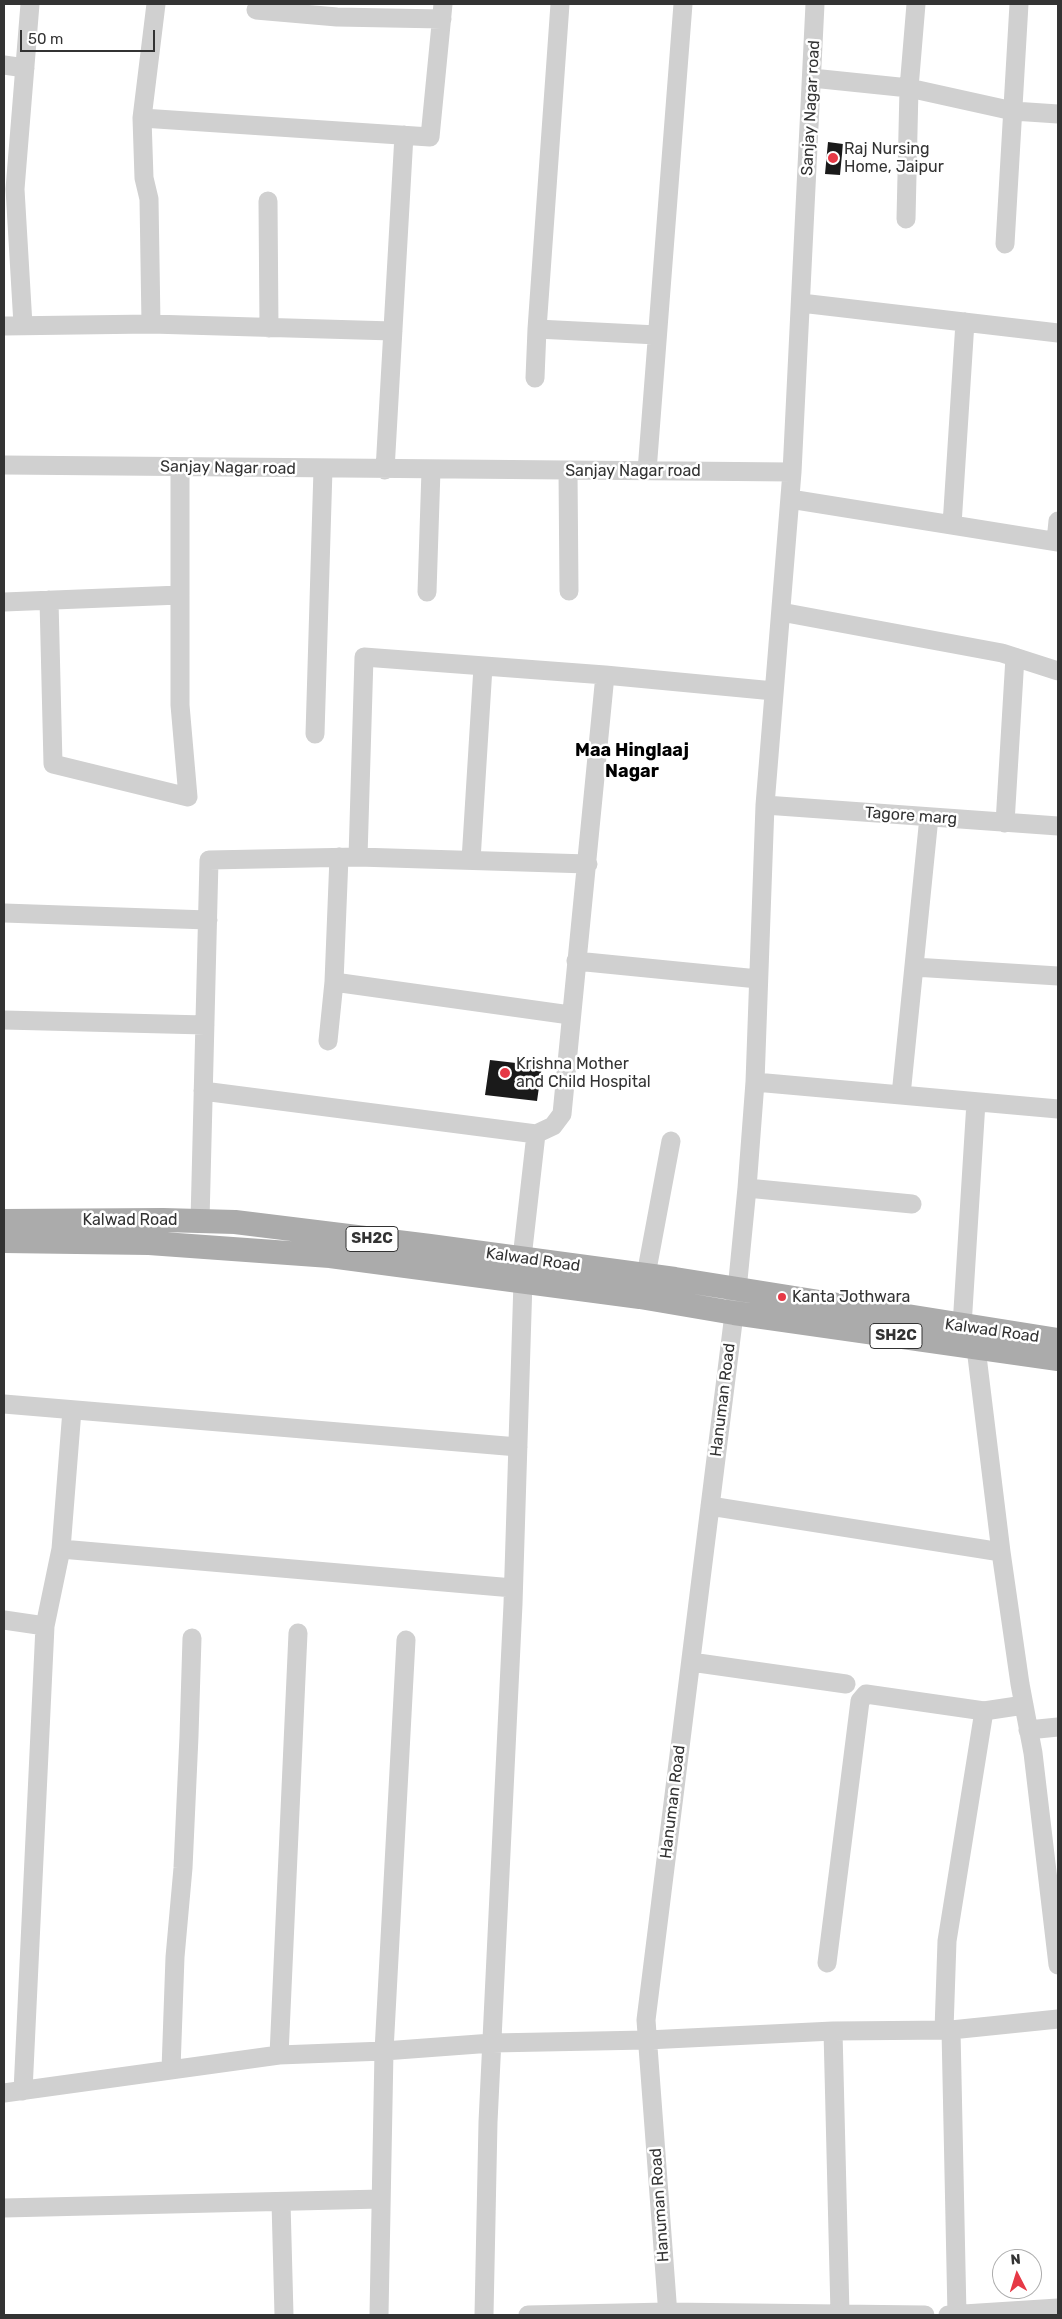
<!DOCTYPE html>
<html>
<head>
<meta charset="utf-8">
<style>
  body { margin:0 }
  #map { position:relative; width:1062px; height:2319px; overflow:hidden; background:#fff; font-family:Rubik,sans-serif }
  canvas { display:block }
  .frame { position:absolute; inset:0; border:5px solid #333; pointer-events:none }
  .north { position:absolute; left:992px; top:2249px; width:50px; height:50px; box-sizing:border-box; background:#fff; border:1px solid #adadad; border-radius:50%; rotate:355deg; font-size:14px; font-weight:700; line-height:20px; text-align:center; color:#333 }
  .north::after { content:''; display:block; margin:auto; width:18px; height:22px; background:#e63946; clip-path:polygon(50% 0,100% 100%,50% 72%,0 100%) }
  .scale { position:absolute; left:20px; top:30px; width:135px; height:22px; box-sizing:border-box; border:2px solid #333; border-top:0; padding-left:6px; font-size:15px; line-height:18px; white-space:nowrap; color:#333; -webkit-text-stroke:4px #fff; paint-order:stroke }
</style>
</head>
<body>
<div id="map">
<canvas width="1062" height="2319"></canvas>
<div class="frame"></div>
<div class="north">N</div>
<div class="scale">50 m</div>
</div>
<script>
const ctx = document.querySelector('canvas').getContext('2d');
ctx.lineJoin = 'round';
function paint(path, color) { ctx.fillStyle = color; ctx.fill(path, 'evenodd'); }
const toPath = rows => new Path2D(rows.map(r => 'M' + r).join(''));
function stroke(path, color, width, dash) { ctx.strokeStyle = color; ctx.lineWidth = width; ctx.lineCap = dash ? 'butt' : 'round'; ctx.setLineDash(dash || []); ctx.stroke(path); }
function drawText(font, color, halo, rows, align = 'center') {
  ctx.font = font + ' Rubik,sans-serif'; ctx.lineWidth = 5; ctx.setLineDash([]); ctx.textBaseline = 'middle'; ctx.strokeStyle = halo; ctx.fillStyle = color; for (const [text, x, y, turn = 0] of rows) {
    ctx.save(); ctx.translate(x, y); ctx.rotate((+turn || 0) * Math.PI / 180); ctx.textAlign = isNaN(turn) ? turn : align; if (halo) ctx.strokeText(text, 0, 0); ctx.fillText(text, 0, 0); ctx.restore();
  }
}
const building = toPath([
  [828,142,843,144,840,175,825,174],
  [490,1060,542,1066,537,1101,485,1095]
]);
const minor = toPath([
  [560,4,537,329,657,335],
  [256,10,337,17,442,19],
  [4,65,25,68],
  [812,78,909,88,1013,111,1058,114],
  [142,118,430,137,443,4],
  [268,201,269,328],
  [906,219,909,88,916,4],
  [1005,244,1019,4],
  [801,303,1058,333],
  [151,324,149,199,144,178,142,118,156,4],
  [23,325,15,189,30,4],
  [4,326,151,324,393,331],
  [535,378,537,329],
  [4,465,792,472,815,4],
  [385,470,404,135],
  [568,471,569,591],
  [647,471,683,4],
  [790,499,1058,542],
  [952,525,965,322],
  [1056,541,1058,521],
  [427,592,431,470],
  [49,600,53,764,188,797,180,705,180,467],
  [4,602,180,595],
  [781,612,1002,653,1058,671],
  [315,734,323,469],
  [765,805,1058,826],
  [1005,823,1015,657],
  [358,857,364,657,605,675],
  [471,860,483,667],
  [4,913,208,920],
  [576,961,758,979],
  [914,967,1058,976],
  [334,982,570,1015],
  [4,1020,205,1025],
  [328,1041,334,982,339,857],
  [755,1082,1058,1109],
  [203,1091,536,1134,553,1126,562,1114,605,675,774,691],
  [901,1095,929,817],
  [747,1188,912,1204],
  [200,1221,209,860,358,857,588,864],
  [522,1258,536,1134],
  [646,1275,671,1141],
  [962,1326,976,1102],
  [976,1348,1001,1552,1020,1684,1033,1753,1058,1965],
  [4,1404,518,1447],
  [710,1506,1001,1552],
  [61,1549,513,1588],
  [4,1620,45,1626],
  [691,1662,846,1684],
  [1028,1730,1058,1727],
  [827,1963,860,1701,866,1694,984,1711],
  [944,2030,947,1941,984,1711,1024,1705],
  [951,2030,1058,2019],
  [833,2031,840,2314],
  [279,2055,298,1633],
  [171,2069,175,1957,183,1868,189,1736,192,1638],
  [23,2091,45,1626,61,1549,72,1410],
  [4,2093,279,2055,384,2051,492,2043,647,2040,833,2031,951,2030,957,2315],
  [281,2202,284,2315],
  [4,2208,381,2199],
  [379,2315,384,2051,406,1640],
  [484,2315,488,2122,513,1604,523,1281],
  [528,2315,667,2312,925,2315],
  [668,2315,646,2020,737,1290,747,1188,755,1082,765,805,792,472],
  [948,2315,1058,2308]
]);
const major = toPath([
  [4,1221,163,1220,235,1222,430,1246,675,1279,1058,1340],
  [4,1241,149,1243,330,1256,640,1297,734,1313,1058,1359]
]);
const markers = [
  [833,158,6,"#e63946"],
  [505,1073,6,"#e63946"],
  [782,1297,5,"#e63946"]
];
const shields = [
  [372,1239,52],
  [896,1336,52]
];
const shieldNames = [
  ["SH2C",372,1239],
  ["SH2C",896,1336]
];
const streetNames = [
  ["Sanjay Nagar road",811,108,-87],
  ["Sanjay Nagar road",228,468,1],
  ["Sanjay Nagar road",633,471],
  ["Tagore marg",911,816,4],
  ["Kalwad Road",130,1220],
  ["Kalwad Road",533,1260,8],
  ["Kalwad Road",992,1331,8],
  ["Hanuman Road",723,1400,-83],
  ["Hanuman Road",673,1802,-83],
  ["Hanuman Road",660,2205,-94]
];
const poiNames = [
  ["Raj Nursing",844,149],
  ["Home, Jaipur",844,167],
  ["Krishna Mother",516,1064],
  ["and Child Hospital",516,1082],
  ["Kanta Jothwara",792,1297]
];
const neighbourhoodNames = [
  ["Maa Hinglaaj",632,751],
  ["Nagar",632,772]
];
paint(building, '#1a1a1a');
stroke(minor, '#d0d0d0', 19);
stroke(major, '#ababab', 24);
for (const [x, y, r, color] of markers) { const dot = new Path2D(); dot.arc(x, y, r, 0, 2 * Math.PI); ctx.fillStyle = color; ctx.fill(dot); stroke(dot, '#fff', 2); }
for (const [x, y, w] of shields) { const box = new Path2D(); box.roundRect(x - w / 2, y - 12.5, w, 25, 4); ctx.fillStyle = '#fff'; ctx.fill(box); stroke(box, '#333', 1); }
drawText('bold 15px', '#333', null, shieldNames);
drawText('16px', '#333', '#fff', streetNames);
drawText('16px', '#333', '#fff', poiNames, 'left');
drawText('bold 18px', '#000', '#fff', neighbourhoodNames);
</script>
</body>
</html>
